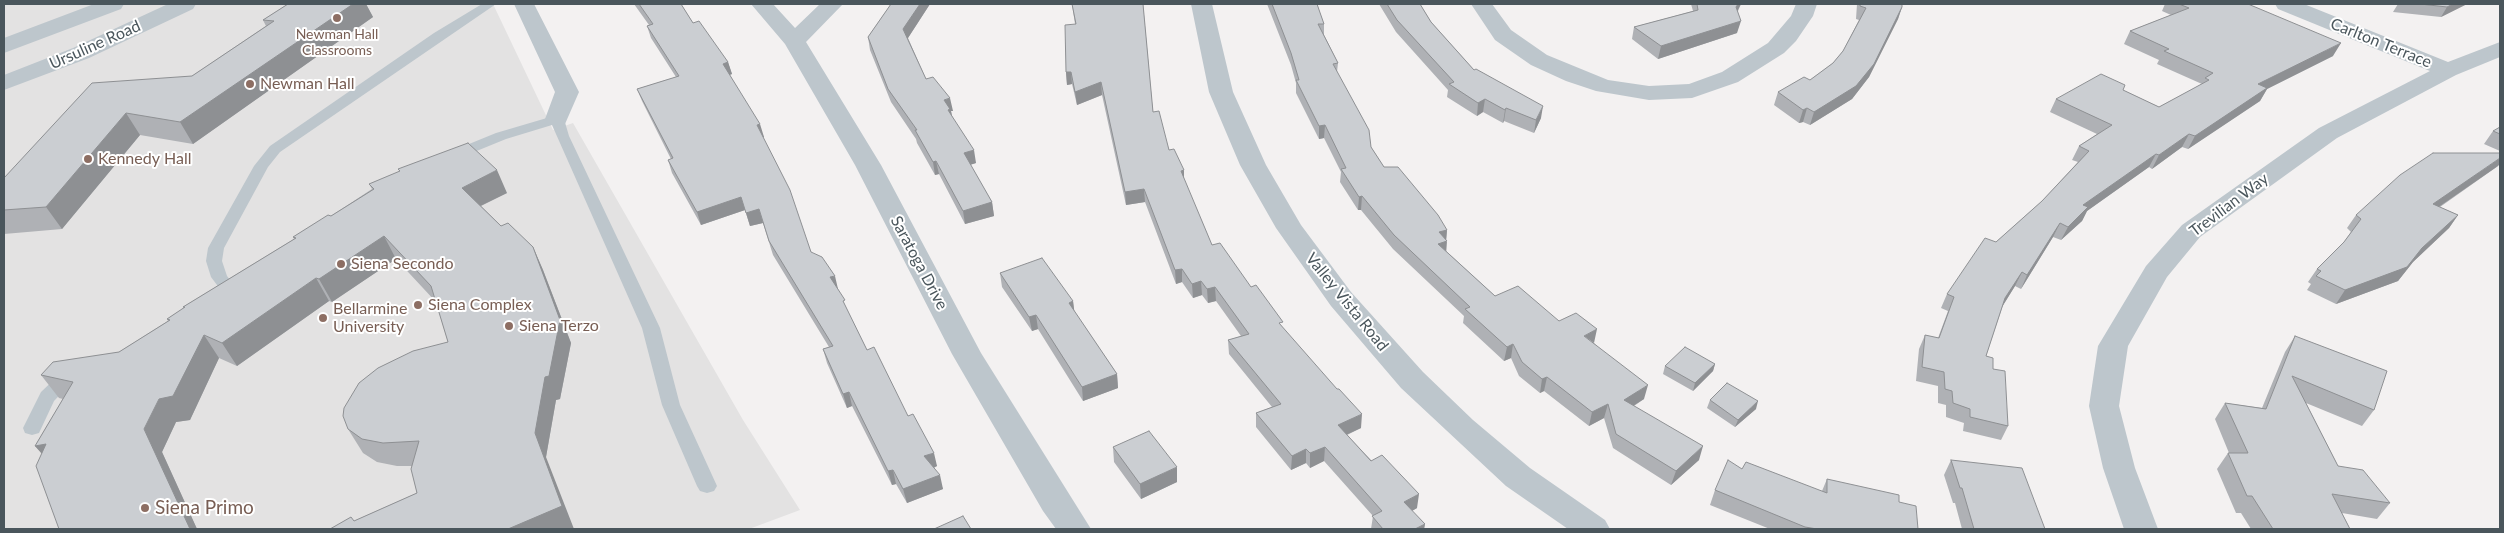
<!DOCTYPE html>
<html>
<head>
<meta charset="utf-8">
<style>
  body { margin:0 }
  #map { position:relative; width:2504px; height:533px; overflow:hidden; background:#f3f1f1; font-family:Lato,sans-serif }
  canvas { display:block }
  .frame { position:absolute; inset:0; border:5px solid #4a565c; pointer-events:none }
</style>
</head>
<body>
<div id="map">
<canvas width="2504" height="533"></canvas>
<div class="frame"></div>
</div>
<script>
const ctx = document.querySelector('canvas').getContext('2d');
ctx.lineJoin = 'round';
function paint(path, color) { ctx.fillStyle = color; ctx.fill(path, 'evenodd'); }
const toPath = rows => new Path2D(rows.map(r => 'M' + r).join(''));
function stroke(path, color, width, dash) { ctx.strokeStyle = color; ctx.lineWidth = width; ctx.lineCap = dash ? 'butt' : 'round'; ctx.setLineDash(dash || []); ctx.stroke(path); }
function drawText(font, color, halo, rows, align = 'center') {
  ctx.font = font + ' Lato,sans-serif'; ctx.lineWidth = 4; ctx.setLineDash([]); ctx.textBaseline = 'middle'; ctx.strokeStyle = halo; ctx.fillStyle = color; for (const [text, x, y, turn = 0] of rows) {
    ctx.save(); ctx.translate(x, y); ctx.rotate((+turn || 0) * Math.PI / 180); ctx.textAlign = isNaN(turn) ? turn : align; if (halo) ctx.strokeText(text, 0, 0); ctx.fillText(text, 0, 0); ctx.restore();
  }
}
const education = toPath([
  [4,4,493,4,553,130,573,123,743,420,800,510,749,529,4,529]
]);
const lane = toPath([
  [482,4,496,4,280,152,268,167,224,248,222,261,227,276,240,293,238,297,232,298,226,297,211,277,206,261,208,248,254,166,270,146,434,33,482,4],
  [557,115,564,119,569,136,660,328,680,405,717,486,714,491,707,493,700,491,697,486,662,405,642,328,552,125,506,139,457,159,452,160,445,156,447,153,496,133,557,115],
  [69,369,75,371,78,375,75,379,54,401,39,433,32,435,25,433,23,428,41,392,63,371,69,369]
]);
const street = toPath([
  [94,4,124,4,121,9,4,53,4,38,94,4],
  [168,4,196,4,193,9,89,58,4,90,4,75,73,48,168,4],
  [514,4,534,4,579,92,565,124,557,126,549,124,545,119,555,92,514,4],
  [751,4,773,4,795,28,820,4,843,4,806,42,881,165,981,353,1091,529,1056,529,1043,511,952,354,855,165,785,44,751,4],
  [1191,4,1212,4,1233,92,1266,165,1301,225,1351,292,1423,372,1473,420,1530,468,1605,520,1610,529,1568,529,1506,486,1401,388,1331,306,1276,228,1240,165,1209,92,1191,4],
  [1471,4,1492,4,1511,30,1547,55,1608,80,1649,86,1689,84,1722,72,1768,43,1791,16,1796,4,1817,4,1813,16,1796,41,1784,53,1738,82,1692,98,1649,100,1596,91,1566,81,1531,65,1495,40,1471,4],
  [2275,4,2304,4,2448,62,2500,42,2500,57,2456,75,2337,138,2200,237,2167,277,2128,346,2119,406,2135,468,2158,529,2124,529,2103,468,2089,406,2098,346,2146,266,2182,225,2319,128,2430,71,2278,9,2275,4]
]);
const wall = toPath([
  [288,4,366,4,373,17,193,144,140,135,62,229,4,234,4,178,192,76,266,26,263,20],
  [634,4,681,4,693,23,728,62,732,74,730,75,764,137,763,137,811,252,838,289,847,310,867,350,908,416,937,466,934,468,943,489,907,503,896,484,892,485,852,406,847,408,827,363,823,349,829,347,773,255,763,223,750,226,745,210,701,225,672,173,668,160,671,159,642,101,637,89,676,77,651,38,647,26,649,25],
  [891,4,930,4,908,38,926,79,953,111,951,111,952,116,976,163,970,165,992,202,994,216,965,224,939,174,935,175,917,143,916,139,891,102,870,50,868,37],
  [1072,4,1143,4,1153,112,1169,150,1184,180,1212,245,1251,287,1361,428,1347,435,1417,508,1412,511,1425,524,1424,529,1371,529,1373,516,1324,461,1310,468,1306,463,1291,470,1256,427,1256,413,1272,407,1229,354,1228,340,1241,336,1216,301,1208,303,1202,295,1193,298,1182,282,1176,284,1145,202,1126,205,1102,95,1077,105,1072,84,1067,85,1066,72,1075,24],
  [1267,4,1317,4,1324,24,1324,35,1338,63,1337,72,1371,147,1384,167,1447,230,1446,240,1446,251,1495,296,1559,321,1594,343,1644,399,1634,406,1699,460,1671,485,1613,448,1604,418,1589,426,1544,391,1540,393,1519,376,1511,358,1504,361,1463,323,1464,316,1393,249,1361,210,1358,210,1340,182,1341,172,1324,138,1319,139,1296,93,1296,83,1291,65],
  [1379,4,1420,4,1431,22,1474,70,1541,118,1534,133,1504,121,1503,123,1483,112,1477,116,1447,97,1448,90,1396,32],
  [1691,4,1741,4,1738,11,1737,33,1658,59,1632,39,1634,27,1693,11],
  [1857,4,1902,4,1902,7,1898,19,1869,77,1852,99,1810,125,1803,122,1799,123,1774,105,1778,92,1810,80,1833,63,1843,51,1859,20,1856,19],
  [2165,4,2248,4,2333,56,2267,89,2260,101,2188,149,2182,147,2152,169,2149,167,2087,211,2082,221,2061,240,2053,237,2021,289,2015,286,2003,305,1986,356,1993,369,2008,426,2001,440,1963,431,1964,423,1946,417,1946,405,1938,403,1938,386,1916,381,1919,349,1925,335,1938,338,1948,311,1941,308,1947,294,1996,242,2042,201,2078,162,2072,160,2079,146,2097,134,2050,112,2056,99,2123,90,2159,107,2202,84,2157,64,2159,60,2124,44,2130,31,2171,15,2162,11],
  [2398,4,2467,4,2441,17,2393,12],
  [2500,127,2500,151,2484,144,2493,131],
  [2498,166,2440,207,2458,215,2449,228,2413,262,2398,281,2336,304,2307,290,2311,284,2308,282,2317,269,2344,242,2351,232,2347,228,2356,215],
  [398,169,507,193,481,206,501,226,533,247,543,270,571,343,560,399,556,400,546,457,354,521,417,493,412,466,397,466,377,462,363,453,348,429,448,342,436,302,396,259,332,302,329,301,237,366,219,358,190,420,176,422,162,452,197,529,59,529,42,453,35,446,63,399,59,398,41,375,119,352,168,321,167,319,184,308,183,307,294,239,293,237,331,216,372,189,369,184,400,172],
  [1000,273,1073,301,1074,311,1117,374,1118,388,1083,401,1038,329,1032,331,1002,287],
  [2295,336,2374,410,2362,426,2306,403,2338,466,2390,503,2377,519,2342,513,2350,529,2251,529,2241,513,2236,513,2217,469,2228,453,2229,453,2215,419,2225,403,2262,408,2285,352],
  [1715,364,1713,371,1693,391,1663,374,1665,366],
  [1710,400,1756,409,1735,427,1707,408],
  [1113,447,1177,482,1141,499,1114,462],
  [1951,460,2045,529,1962,529,1955,503,1953,503,1944,475],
  [1742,469,1822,491,1827,479,1899,502,1918,529,1770,529,1710,505,1715,490]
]);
const shadedWall = toPath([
  [353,4,366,4,373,17,193,144,180,122],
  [920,4,930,4,906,41,903,29],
  [1738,4,1741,4,1733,19,1736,7],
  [2453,4,2467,4,2441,17,2447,7],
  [1902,7,1898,19,1869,77,1852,99,1810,125,1814,112],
  [1741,21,1737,33,1658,59,1661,46],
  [2341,43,2333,56,2267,89,2260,101,2188,149,2195,136,2258,84],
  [728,62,732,74,726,76,723,64],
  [1066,72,1071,72,1072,84,1067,85],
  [1101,82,1102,95,1077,105,1075,92],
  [950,98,953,111,951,111,953,122,944,100],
  [1485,99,1483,112,1477,116,1478,103],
  [1543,106,1541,118,1534,133,1536,120],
  [1506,108,1504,121,1503,123,1505,110],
  [1807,108,1803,122,1799,123,1803,110],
  [126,113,140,135,62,229,46,207],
  [760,124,764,137,760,138,757,125],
  [1325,125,1324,138,1319,139,1319,126],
  [2189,134,2182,147,2152,169,2159,155],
  [974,150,976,163,966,166,964,153],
  [2156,154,2149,167,2087,211,2082,221,2061,240,2068,227,2083,205],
  [2500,158,2500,164,2498,166,2424,217,2433,204],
  [936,161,939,174,935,175,933,162],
  [497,170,507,193,472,210,462,188],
  [1184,170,1184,184,1181,171],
  [1144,189,1145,202,1126,205,1125,192],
  [1362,196,1361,210,1358,210,1359,197],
  [741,197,745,210,701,225,697,212],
  [992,202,994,216,965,224,963,211],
  [759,209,763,223,750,226,746,213],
  [2458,215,2449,228,2413,262,2398,281,2336,304,2345,290,2422,248],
  [2060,223,2053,237,2021,289,2027,275],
  [1447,230,1446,242,1447,241,1446,255,1437,258,1439,232],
  [384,236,396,259,332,302,319,279],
  [533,247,543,270,571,343,560,399,556,400,546,457,574,529,508,529,535,433],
  [1182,269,1182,282,1176,284,1175,270],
  [2022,272,2015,286,1999,312,2005,298],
  [835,276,838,289,834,291,830,277],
  [316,278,329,301,237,366,222,343],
  [1201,281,1202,295,1193,298,1192,284],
  [1215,287,1216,301,1208,303,1207,289],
  [1073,301,1075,316,1069,303],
  [1036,315,1038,329,1032,331,1029,317],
  [1597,329,1594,343,1584,336],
  [204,335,219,358,190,420,176,422,162,452,197,529,190,529,144,429,159,399],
  [1513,344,1511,358,1504,361,1507,347],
  [1715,364,1713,371,1693,391,1695,383],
  [1117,374,1118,388,1083,401,1082,387],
  [1547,377,1544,391,1540,393,1542,379],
  [1648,385,1644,399,1620,414,1624,400],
  [849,392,852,406,847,408,843,394],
  [1758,401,1756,409,1735,427,1738,420],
  [1608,404,1604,418,1589,426,1592,412],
  [1362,414,1361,428,1337,439,1338,425],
  [46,444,55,469,35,446],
  [1703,446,1699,460,1671,485,1676,471],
  [1325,447,1324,461,1310,468,1310,453],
  [1306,449,1306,463,1291,470,1292,456],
  [934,453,937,466,928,470,924,456],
  [1177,467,1177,482,1141,499,1140,484],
  [893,470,896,484,892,485,888,471],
  [940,475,943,489,907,503,903,489],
  [1419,494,1417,508,1403,516,1404,502],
  [1425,524,1424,529,1415,529]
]);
const building = toPath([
  [288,4,353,4,180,122,126,113,46,207,4,210,4,178,92,83,192,76,274,21,263,20,288,4],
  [639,4,681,4,693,23,699,21,728,62,723,64,760,124,757,125,790,190,811,252,822,257,835,276,830,277,845,300,843,301,867,350,874,347,908,416,913,414,934,453,924,456,940,475,903,489,893,470,888,471,849,392,843,394,823,349,833,346,769,241,759,209,746,213,741,197,697,212,668,160,673,158,637,89,679,76,647,26,653,24,639,4],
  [891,4,920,4,903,29,926,79,933,77,950,98,944,100,950,109,948,110,974,150,964,153,992,202,963,211,936,161,933,162,915,130,917,130,888,89,868,37,891,4],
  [1072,4,1143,4,1153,112,1159,111,1169,150,1174,149,1184,170,1181,171,1212,245,1220,243,1251,287,1256,285,1283,322,1279,323,1337,389,1339,389,1362,414,1338,425,1371,461,1382,455,1419,494,1404,502,1425,524,1415,529,1383,529,1372,516,1382,511,1325,447,1310,453,1306,449,1292,456,1256,413,1281,404,1228,340,1249,334,1215,287,1207,289,1201,281,1192,284,1182,269,1175,270,1144,189,1125,192,1101,82,1075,92,1071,72,1066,72,1065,25,1076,24,1072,4],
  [1272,4,1317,4,1324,24,1318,24,1338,63,1333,64,1369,130,1371,147,1384,167,1398,167,1438,215,1447,230,1439,232,1447,241,1438,244,1495,296,1518,286,1559,321,1576,313,1597,329,1584,336,1648,385,1624,400,1703,446,1676,471,1616,434,1608,404,1592,412,1547,377,1542,379,1522,362,1513,344,1507,347,1465,309,1470,307,1394,235,1362,196,1359,197,1341,169,1346,168,1325,125,1319,126,1296,80,1299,80,1291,53,1272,4],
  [1387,4,1420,4,1431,22,1474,70,1476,69,1543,106,1536,120,1506,108,1505,110,1485,99,1478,103,1449,84,1454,82,1397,20,1387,4],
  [1697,4,1738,4,1736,7,1741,21,1661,46,1634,27,1698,10,1697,4],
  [1860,4,1902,4,1902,7,1874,64,1856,86,1814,112,1807,108,1803,110,1778,92,1804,77,1810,80,1833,63,1843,51,1866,8,1860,6,1860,4],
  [2179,4,2248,4,2341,43,2258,84,2267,88,2195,136,2189,134,2159,155,2156,154,2083,205,2088,207,2068,227,2060,223,2027,275,2022,272,2005,298,1986,356,1993,358,1993,369,2005,371,2008,426,1970,417,1970,409,1953,403,1952,391,1945,389,1944,372,1922,367,1925,335,1939,338,1954,297,1947,294,1985,238,1996,242,2042,201,2089,151,2079,146,2112,125,2056,99,2101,74,2125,85,2123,90,2159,107,2209,80,2205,78,2213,73,2164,51,2169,49,2130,31,2189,8,2179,4],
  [2420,4,2453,4,2447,7,2420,4],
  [2500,127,2500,134,2493,131,2500,127],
  [468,143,497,170,462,188,501,226,508,223,533,247,560,320,549,376,545,377,535,433,562,506,508,529,330,529,351,517,354,521,417,493,411,469,419,441,383,443,362,439,348,429,343,416,344,408,359,383,378,368,413,351,448,342,431,286,384,236,319,279,316,278,222,343,204,335,173,396,159,399,144,429,190,529,59,529,36,466,46,444,35,446,73,382,41,375,53,362,119,352,170,320,167,319,185,307,183,307,296,238,293,237,328,215,331,216,374,189,369,184,400,171,398,169,468,143],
  [2433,153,2500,153,2500,158,2433,204,2458,215,2422,248,2407,267,2345,290,2316,276,2321,271,2317,269,2344,242,2361,219,2356,215,2400,175,2433,153],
  [1042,258,1073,301,1069,303,1117,374,1082,387,1036,315,1029,317,1000,273,1042,258],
  [2295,336,2387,371,2374,410,2292,376,2338,466,2363,470,2390,503,2332,494,2350,529,2273,529,2252,496,2247,496,2228,453,2248,453,2225,403,2266,409,2295,336],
  [1685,347,1715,364,1695,383,1665,366,1685,347],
  [1727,383,1758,401,1738,420,1710,400,1727,383],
  [1149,431,1177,467,1140,484,1113,447,1149,431],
  [1728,460,1742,469,1746,462,1827,493,1827,479,1899,495,1899,502,1916,506,1918,529,1817,529,1805,527,1715,490,1728,460],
  [1951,460,2022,468,2045,529,1974,529,1962,488,1960,488,1951,460],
  [963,516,971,529,934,529,963,516]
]);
const markers = [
  [337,18,5,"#8d6e63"],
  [250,84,5,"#8d6e63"],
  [88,159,5,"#8d6e63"],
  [341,264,5,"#8d6e63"],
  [418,305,5,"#8d6e63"],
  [323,318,5,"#8d6e63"],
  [509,326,5,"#8d6e63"],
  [145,508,5,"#8d6e63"]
];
const farEducationnames = [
  ["Newman Hall",337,34],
  ["Classrooms",337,50]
];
const streetNames = [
  ["Carlton Terrace",2381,43,22],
  ["Ursuline Road",95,45,-24],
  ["Trevilian Way",2229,205,-37],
  ["Saratoga Drive",919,263,62],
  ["Valley Vista Road",1347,302,51]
];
const educationNames = [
  ["Newman Hall",260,84],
  ["Kennedy Hall",98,159],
  ["Siena Secondo",351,264],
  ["Siena Complex",428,305],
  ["Bellarmine",333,309],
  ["University",333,327],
  ["Siena Terzo",519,326]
];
const nearEducationnames = [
  ["Siena Primo",155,508]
];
paint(education, '#e3e2e2');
paint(lane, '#bdc6cc');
paint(street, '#bdc6cc');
paint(wall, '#afb1b5');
paint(shadedWall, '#8e9093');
paint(building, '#cbced2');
stroke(building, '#8e9093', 1);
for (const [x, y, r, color] of markers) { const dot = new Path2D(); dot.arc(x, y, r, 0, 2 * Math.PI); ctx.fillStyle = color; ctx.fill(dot); stroke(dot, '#fff', 2); }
drawText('14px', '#785e54', '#fff', farEducationnames);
drawText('16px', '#4a565c', '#fff', streetNames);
drawText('16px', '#785e54', '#fff', educationNames, 'left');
drawText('19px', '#785e54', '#fff', nearEducationnames, 'left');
</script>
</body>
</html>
